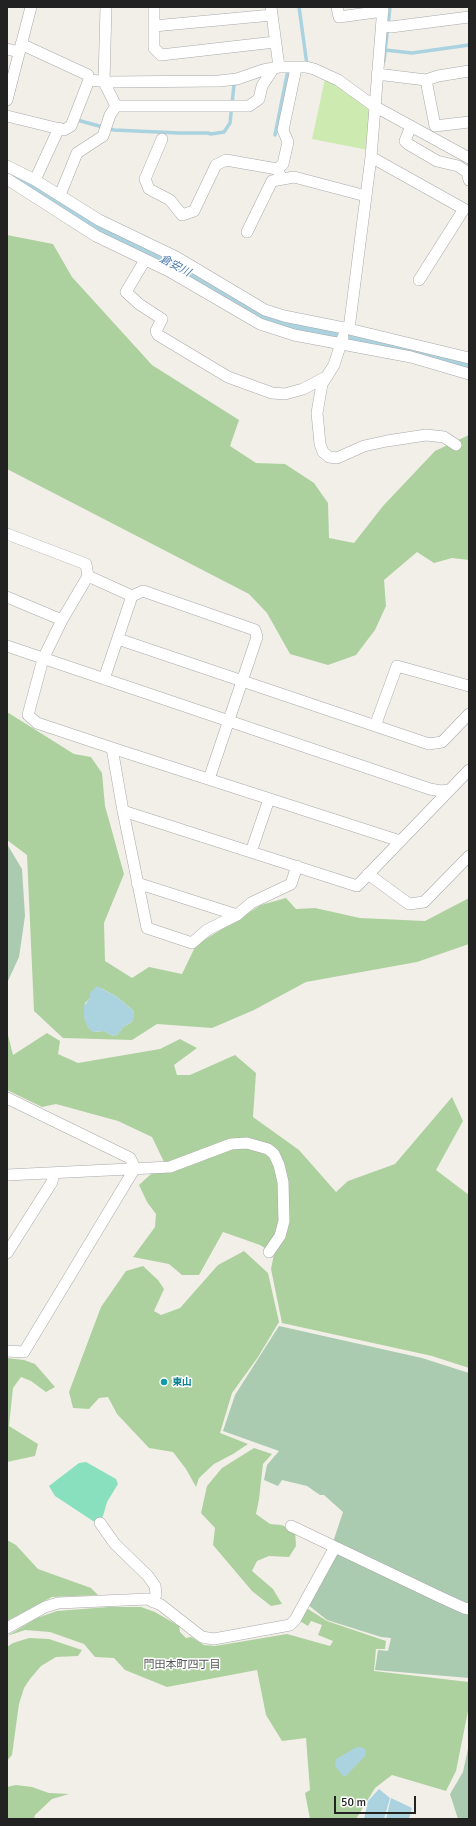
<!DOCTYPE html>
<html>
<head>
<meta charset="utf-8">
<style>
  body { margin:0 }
  #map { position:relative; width:476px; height:1826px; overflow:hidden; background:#f2efe9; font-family:Signika,sans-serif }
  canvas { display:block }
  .frame { position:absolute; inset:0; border:8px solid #222; pointer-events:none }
  .scale { position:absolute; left:334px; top:1796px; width:82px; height:18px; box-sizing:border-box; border:2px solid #222; border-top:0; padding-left:5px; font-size:12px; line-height:14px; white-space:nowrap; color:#222; -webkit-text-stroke:3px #fff; paint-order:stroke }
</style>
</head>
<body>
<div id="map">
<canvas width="476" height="1826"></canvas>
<div class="frame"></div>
<div class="scale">50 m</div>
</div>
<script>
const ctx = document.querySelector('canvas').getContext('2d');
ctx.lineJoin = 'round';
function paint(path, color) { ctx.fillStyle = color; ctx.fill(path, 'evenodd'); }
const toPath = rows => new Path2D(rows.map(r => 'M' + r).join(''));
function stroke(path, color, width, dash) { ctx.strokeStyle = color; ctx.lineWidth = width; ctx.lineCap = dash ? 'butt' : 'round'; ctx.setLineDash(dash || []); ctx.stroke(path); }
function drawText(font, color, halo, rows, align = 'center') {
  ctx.font = font + ' Signika,"Noto Sans JP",sans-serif'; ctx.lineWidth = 3; ctx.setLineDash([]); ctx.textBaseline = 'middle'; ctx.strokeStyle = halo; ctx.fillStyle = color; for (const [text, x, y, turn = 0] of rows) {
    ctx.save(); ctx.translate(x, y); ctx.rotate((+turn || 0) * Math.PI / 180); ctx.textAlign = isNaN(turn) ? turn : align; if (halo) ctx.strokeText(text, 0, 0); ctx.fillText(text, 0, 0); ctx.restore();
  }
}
const grass = toPath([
  [325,79,339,87,368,109,371,120,368,150,312,139]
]);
const forest = toPath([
  [7,235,53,244,72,277,152,365,239,420,230,446,256,463,285,464,314,483,328,503,329,538,354,543,383,506,435,451,469,435,469,560,452,558,434,563,417,552,384,580,386,606,375,630,356,655,328,665,290,654,267,613,249,594,7,469],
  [7,712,74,754,91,757,102,773,105,806,124,874,104,923,105,961,132,978,149,967,182,974,196,945,261,905,286,898,296,909,315,908,360,918,425,921,469,898,469,944,417,962,306,982,254,1010,212,1028,157,1024,132,1040,63,1038,34,1011,27,855,7,840],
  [101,988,117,997,134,1011,132,1022,123,1027,118,1034,113,1036,104,1031,93,1032,84,1018,85,1003],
  [7,1031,13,1055,47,1033,60,1041,58,1054,78,1063,160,1049,180,1039,197,1048,174,1065,177,1075,190,1075,235,1055,256,1073,253,1117,299,1150,336,1192,348,1181,395,1164,452,1097,463,1121,436,1170,469,1195,469,1368,432,1356,282,1323,271,1269,274,1254,260,1245,223,1232,199,1275,182,1275,169,1264,133,1257,155,1227,156,1214,147,1202,139,1185,164,1162,152,1137,118,1121,56,1104,42,1107,7,1090],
  [244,1251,268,1273,279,1322,258,1357,232,1393,220,1433,248,1444,233,1454,214,1464,199,1478,196,1487,186,1469,173,1452,149,1448,117,1414,108,1397,99,1398,89,1409,73,1408,69,1392,101,1307,126,1271,143,1266,158,1280,164,1289,154,1311,161,1315,180,1308,218,1265],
  [7,1358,24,1360,35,1364,55,1387,46,1392,31,1381,21,1377,13,1388,9,1426,38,1444,35,1456,7,1462],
  [254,1448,272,1454,263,1464,259,1499,256,1514,270,1524,281,1525,295,1530,296,1546,289,1557,269,1556,257,1561,252,1571,273,1589,282,1604,271,1606,252,1591,213,1545,215,1528,201,1513,207,1486,222,1468],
  [7,1540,16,1545,38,1569,91,1588,98,1595,52,1597,7,1621],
  [108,1607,141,1607,155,1612,179,1626,180,1632,186,1638,191,1637,204,1645,215,1646,287,1634,330,1646,333,1641,318,1635,322,1625,311,1621,308,1626,298,1620,305,1607,327,1621,386,1641,385,1649,376,1649,374,1671,469,1682,469,1706,456,1771,446,1791,392,1775,375,1788,356,1819,310,1819,305,1793,310,1790,306,1738,282,1741,266,1715,257,1670,167,1687,125,1670,114,1658,95,1657,84,1644,50,1632,25,1630,7,1636,37,1618,57,1611],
  [29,1638,49,1639,82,1650,78,1656,56,1657,41,1666,30,1679,24,1688,19,1704,12,1755,7,1761,7,1647,13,1643],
  [16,1785,32,1787,49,1793,69,1794,52,1799,35,1815,34,1819,7,1819,7,1787]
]);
const cemetery = toPath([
  [7,844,22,869,25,916,19,957,7,983],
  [279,1326,422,1358,469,1373,469,1678,375,1670,378,1650,388,1651,391,1638,381,1637,327,1620,307,1604,333,1542,343,1512,324,1495,320,1495,307,1486,282,1480,278,1486,264,1480,267,1465,279,1451,223,1431,235,1395],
  [469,1744,469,1819,458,1819,450,1794,463,1772]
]);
const pitch = toPath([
  [86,1462,116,1479,118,1484,107,1502,103,1516,96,1523,55,1496,49,1486,79,1463]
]);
const water = toPath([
  [97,986,117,997,134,1011,134,1017,132,1022,123,1027,118,1034,113,1036,104,1031,93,1032,88,1028,84,1018,84,1006,90,998,90,993],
  [360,1747,365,1749,366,1755,346,1776,343,1776,335,1766,336,1759,355,1748],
  [379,1789,390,1798,384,1819,364,1819,368,1801],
  [391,1798,412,1808,409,1819,386,1819]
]);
const stream = toPath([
  [299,7,307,65],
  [385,50,412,53,469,45],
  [384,61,390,7],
  [78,118,77,120,114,130,179,133,208,133,211,134,224,132,230,123,234,85,237,83],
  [275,135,288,70]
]);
const river = toPath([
  [21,179,106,232,172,263,258,314,287,326,336,334],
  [353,338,469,365]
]);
const minor = toPath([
  [106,7,104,82,116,106,249,106,259,99,262,86,273,69],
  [154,7,154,48,161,55,275,42],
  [271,7,279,67],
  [337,7,339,17,383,11],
  [154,26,272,15],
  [382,26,391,27,469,17],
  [21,44,88,75,89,80,110,82,219,81,237,79,263,70,279,67,306,67,314,69,338,80,374,106,469,158],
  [7,49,19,52],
  [377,74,426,80,438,76,469,71],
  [426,80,435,126,469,122],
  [7,100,31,7],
  [7,116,64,130,71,126,89,80],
  [411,126,405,141,408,144,437,161,458,166,467,172,469,180],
  [162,139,145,179,149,189,170,200,182,215,194,211,216,165,226,160,277,169],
  [371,157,464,209,419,280],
  [7,166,35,180,99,220,176,257,265,310,284,316,349,329,469,358],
  [280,175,277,169,283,164,288,142,283,130,295,73],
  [7,179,96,236,169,271,260,324,294,335,411,357,469,374],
  [35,180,59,128],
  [60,195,77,153,103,136,110,115,116,106],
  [247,232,272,181,294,177,366,196],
  [145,260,126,292,139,304,162,319,156,331,158,335,228,377,272,393,285,394,303,389,326,377],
  [349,329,371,157,383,7],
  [343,337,334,365,322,384,317,413,320,444,323,452,329,457,337,458,364,446,387,441,426,435,444,437,456,445],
  [7,534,86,564,88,576,62,620,43,659,28,715,37,723,112,748,123,811,357,886,469,770],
  [88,576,132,596,143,591,255,630,257,637,209,779],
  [7,597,62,620],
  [118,639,429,744,442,742,469,714],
  [7,646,430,789,441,791,449,790],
  [104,679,132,596],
  [375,726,397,666,469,686],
  [112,748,400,841],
  [123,811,147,928,192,943,207,930,237,915,251,903,291,884,297,866],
  [251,852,269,799],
  [368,874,409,904,424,902,469,856],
  [137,883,237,915],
  [7,1098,130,1158,135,1168],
  [7,1175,170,1167,231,1144,247,1143,268,1149,274,1154,279,1165,283,1182,284,1221,280,1236,269,1252],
  [7,1253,52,1182,54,1173],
  [7,1351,24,1352,135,1168],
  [100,1523,115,1544,148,1576,155,1586,156,1594,153,1602],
  [291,1526,440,1597,464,1608,469,1609],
  [7,1628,45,1607,58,1603,148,1599,161,1605,202,1637,214,1639,290,1625,295,1620,335,1547]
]);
const markers = [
  [164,1382,4,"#0f9aa8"]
];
const cultureNames = [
  ["東山",172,1382]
];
const waterNames = [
  ["倉安川",175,266,28]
];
const neighbourhoodNames = [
  ["門田本町四丁目",182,1665]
];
paint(grass, '#cdebb0');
paint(forest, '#add19e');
paint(cemetery, '#aacbaf');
paint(pitch, '#88e0be');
paint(water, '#aad3df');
stroke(stream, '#aad3df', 3.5);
stroke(river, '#aad3df', 20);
stroke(minor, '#a9a9a9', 12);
stroke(minor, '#fff', 11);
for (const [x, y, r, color] of markers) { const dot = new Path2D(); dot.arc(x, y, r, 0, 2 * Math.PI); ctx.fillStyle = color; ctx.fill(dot); stroke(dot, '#fff', 1.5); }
drawText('bold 10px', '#0d838f', '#fff', cultureNames, 'left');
drawText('italic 11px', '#4a7aab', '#fff', waterNames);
drawText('11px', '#555', '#fff', neighbourhoodNames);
</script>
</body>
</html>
